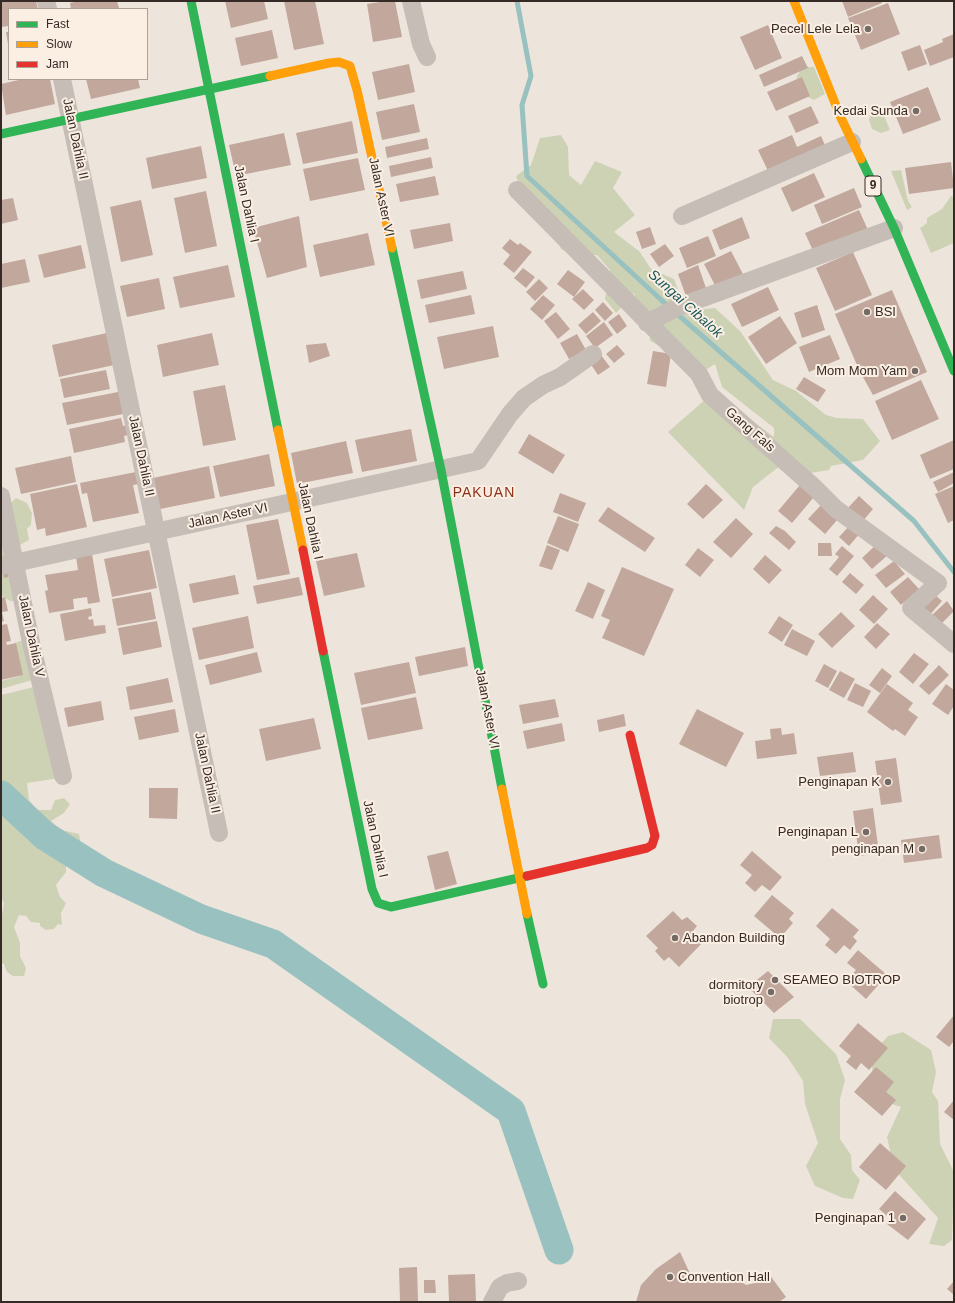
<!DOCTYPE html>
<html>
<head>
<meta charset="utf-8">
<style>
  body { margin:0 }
  #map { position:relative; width:955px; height:1303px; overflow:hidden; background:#ede5dc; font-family:Helvetica,sans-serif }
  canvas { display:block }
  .frame { position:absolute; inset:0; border:2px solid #352a25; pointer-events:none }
  .legend { position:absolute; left:8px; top:8px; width:140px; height:72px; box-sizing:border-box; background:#fbefe3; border:1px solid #aca097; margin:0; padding:5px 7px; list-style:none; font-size:12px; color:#352a25 }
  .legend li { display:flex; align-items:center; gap:8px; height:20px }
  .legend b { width:20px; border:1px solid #aca097 }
</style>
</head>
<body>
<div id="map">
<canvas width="955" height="1303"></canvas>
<div class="frame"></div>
<ul class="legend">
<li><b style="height:5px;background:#30b455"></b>Fast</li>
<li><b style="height:5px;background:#ff9f0a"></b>Slow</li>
<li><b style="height:5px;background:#e5322d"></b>Jam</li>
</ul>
</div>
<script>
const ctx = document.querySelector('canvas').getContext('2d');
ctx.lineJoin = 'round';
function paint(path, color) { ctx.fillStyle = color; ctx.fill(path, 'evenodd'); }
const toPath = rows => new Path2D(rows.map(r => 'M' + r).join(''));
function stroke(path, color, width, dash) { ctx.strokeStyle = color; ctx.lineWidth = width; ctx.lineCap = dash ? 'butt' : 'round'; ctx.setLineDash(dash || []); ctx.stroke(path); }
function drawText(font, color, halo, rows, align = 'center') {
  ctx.font = font + ' Helvetica,sans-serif'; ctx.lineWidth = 4; ctx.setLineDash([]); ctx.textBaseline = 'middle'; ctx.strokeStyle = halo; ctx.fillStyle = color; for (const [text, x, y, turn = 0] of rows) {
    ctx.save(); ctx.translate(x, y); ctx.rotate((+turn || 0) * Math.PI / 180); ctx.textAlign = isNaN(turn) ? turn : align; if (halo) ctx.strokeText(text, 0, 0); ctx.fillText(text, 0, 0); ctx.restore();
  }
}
const green = toPath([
  [803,67,814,67,825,94,814,100,800,93,796,85,797,76],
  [881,108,890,130,881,133,872,129,869,120,871,112],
  [561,135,568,147,569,175,581,185,595,161,622,172,613,188,635,215,614,232,640,252,651,269,674,279,681,298,693,310,715,308,740,331,773,380,796,391,826,415,837,418,863,419,880,441,863,460,831,466,829,470,798,475,785,462,753,487,744,510,668,432,714,392,774,437,774,428,722,387,715,364,699,374,673,354,649,340,663,311,630,318,635,293,616,313,605,299,610,270,597,255,573,255,561,249,549,221,526,204,516,176,531,165,540,138],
  [901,170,908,201,912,207,907,210,891,171],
  [951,196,954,197,954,243,931,253,920,228,927,223,927,218,942,209],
  [16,498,27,503,32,513,31,525,27,529,29,540,20,545,11,557,1,563,1,512],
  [1,572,12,581,20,602,10,601,1,595],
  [24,640,36,679,1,689,1,681,20,676,14,643],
  [38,686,60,778,27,783,29,800,37,810,51,810,55,800,64,798,70,804,64,813,51,821,61,830,79,834,81,844,85,846,61,853,50,841,38,839,30,833,35,844,52,847,66,864,66,872,56,885,60,897,66,903,61,913,62,925,58,924,54,929,46,930,40,926,40,923,31,922,26,916,19,915,14,927,20,943,20,956,26,968,24,976,13,976,7,972,4,964,1,963,1,921,4,903,1,897,1,695],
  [773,1019,800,1019,836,1054,845,1080,840,1099,840,1139,851,1155,852,1170,860,1180,853,1199,843,1198,815,1186,806,1166,818,1143,805,1104,803,1081,788,1058,769,1038],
  [903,1032,931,1050,936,1072,932,1092,938,1101,940,1144,954,1172,952,1240,944,1246,929,1244,938,1218,894,1169,887,1137,901,1107,886,1102,874,1079,870,1056,888,1036]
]);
const stream = toPath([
  [517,1,531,76,522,105,527,176,670,308],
  [676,313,914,521,954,572]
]);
const river = toPath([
  [1,795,45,836,104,873,201,919,273,944,511,1111,559,1250]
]);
const building = toPath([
  [1,1,36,1,38,9,9,9,9,26,1,27],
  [79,1,117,1,119,8,71,9,70,3],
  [225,1,264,1,268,19,231,28],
  [284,1,315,1,324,44,294,50],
  [386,1,395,1,402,37,373,42,367,4],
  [842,1,881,1,882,3,848,17],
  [888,3,900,34,861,50,848,18],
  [768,25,782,58,755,70,740,37],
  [272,30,278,58,241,66,235,38],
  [6,32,9,32,9,44,8,44],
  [954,34,954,57,930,66,924,50,943,42,942,39],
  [920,45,927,64,908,71,901,52],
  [802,56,808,68,764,87,759,75],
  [409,64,415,92,378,100,372,72],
  [802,77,810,96,776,111,767,92],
  [23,79,50,79,55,104,6,115,1,84],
  [86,79,138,79,140,88,91,99],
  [928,87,941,120,903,134,890,102],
  [414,104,420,132,382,140,376,112],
  [811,106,819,123,796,133,788,116],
  [352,121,358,153,303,164,296,133],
  [284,133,291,165,236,176,229,145],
  [792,135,797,147,821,136,827,150,770,175,758,150],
  [427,138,429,149,387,158,385,147],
  [201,146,207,178,152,189,146,158],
  [431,157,433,168,391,177,389,166],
  [358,158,365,190,310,201,303,169],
  [951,162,954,188,909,194,905,168],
  [814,173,825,197,792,212,781,188],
  [435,176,439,195,400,202,396,184],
  [854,188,862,207,822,224,814,205],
  [206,191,217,246,185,253,174,198],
  [13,198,18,220,1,224,1,200],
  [141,200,153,255,121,262,110,207],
  [859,210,868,230,814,253,805,233],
  [299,216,307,267,267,278,253,228],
  [742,217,750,238,720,250,712,230],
  [450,223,453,241,414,249,410,230],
  [650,227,656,244,642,249,636,232],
  [368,233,375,265,320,277,313,245],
  [708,236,716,256,687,268,679,248],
  [510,239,518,245,520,243,532,252,514,273,503,264,510,255,502,248],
  [665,244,674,256,659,267,650,254],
  [81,245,86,268,44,278,38,255],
  [731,251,745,278,718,291,704,264],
  [853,252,872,295,835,311,816,268],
  [25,259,30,282,1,288,1,264],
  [228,265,235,297,180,308,173,277],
  [698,265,707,291,687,299,678,274],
  [523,268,535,277,526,288,514,278],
  [568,270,585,282,574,297,557,284],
  [463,271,467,289,421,299,417,280],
  [159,278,165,309,127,317,120,286],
  [539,279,548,288,535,301,526,292],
  [768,287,779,310,742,327,731,304],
  [583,289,594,300,584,310,572,299],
  [892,290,927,372,873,395,859,370,835,314],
  [471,295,475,314,429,323,425,305],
  [543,295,555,305,542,320,530,309],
  [603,302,613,313,605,321,595,310],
  [817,305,825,330,802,338,794,313],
  [556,312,570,329,558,339,544,321],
  [593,312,601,321,586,334,578,325],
  [619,314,627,326,617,334,608,322],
  [780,316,797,343,766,364,748,337],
  [604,322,613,335,595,348,586,336],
  [493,326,499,357,444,369,437,337],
  [107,333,114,365,59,377,52,345],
  [212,333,219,365,163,377,157,345],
  [577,334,586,350,569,359,560,343],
  [830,335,840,359,809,372,799,347],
  [326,343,330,356,309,363,306,345],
  [617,345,625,354,614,363,606,354],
  [653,351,671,354,666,387,647,384],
  [601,355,610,367,598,375,590,363],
  [106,370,110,389,64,398,60,379],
  [804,377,826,390,818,402,796,389],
  [921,380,939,419,892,440,875,401],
  [225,385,236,440,203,446,193,391],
  [123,391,128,413,67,425,62,403],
  [121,418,123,426,127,425,128,435,124,436,125,442,74,453,69,429],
  [411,429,417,461,362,472,355,440],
  [529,434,565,455,553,474,518,453],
  [954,440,954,469,930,479,920,455],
  [346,441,353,473,297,484,291,453],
  [269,454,275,486,220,497,213,466],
  [71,456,76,482,21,494,15,468],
  [209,466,215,498,160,509,153,478],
  [141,471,144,483,133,485,139,513,93,522,87,493,82,494,80,483],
  [954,472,954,483,938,492,933,482],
  [77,484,87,527,46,536,45,528,37,530,30,494],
  [706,484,723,500,703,519,687,504],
  [800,485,814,497,792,523,778,511],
  [954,486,954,520,948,523,935,494],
  [560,493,586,503,578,522,553,512],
  [859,496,873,509,862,522,847,509],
  [822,504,838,519,825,534,808,519],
  [608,507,655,538,645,552,598,521],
  [558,516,579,524,568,552,547,543],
  [736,518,753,534,731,558,713,542],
  [278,519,290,574,257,580,246,525],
  [851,524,861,532,849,546,839,537],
  [776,526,785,531,796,542,789,550,769,533],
  [818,543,831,543,832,556,818,556],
  [878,543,889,554,872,569,862,558],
  [547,545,560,550,552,570,539,566],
  [842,546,854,556,837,576,829,569,839,557,835,554],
  [698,548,714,560,700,577,685,565],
  [149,550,157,588,112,597,104,559],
  [357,553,365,587,324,596,316,561],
  [92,554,100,602,88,604,87,597,73,599,74,609,49,613,45,591,48,590,45,575,78,570,76,557],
  [765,555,782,570,769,584,753,569],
  [894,561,905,574,886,588,875,575],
  [622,567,674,589,644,656,602,638,610,620,601,616],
  [8,571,9,577,4,578,3,573],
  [850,573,864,585,856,594,842,582],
  [235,575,239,594,193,603,189,584],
  [299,577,303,595,257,604,253,586],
  [908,577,919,589,901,605,890,592],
  [588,582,605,590,593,619,575,611],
  [151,592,156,619,117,626,112,599],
  [934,594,942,601,928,617,920,610],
  [873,595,888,609,874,624,859,610],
  [5,597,8,611,2,612,4,621,1,622,1,598],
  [947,601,954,611,939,626,930,617],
  [91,608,92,616,88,617,89,620,93,619,94,626,105,625,106,633,65,641,60,614],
  [841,612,855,626,832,648,818,634],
  [248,616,254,648,199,660,192,628],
  [779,616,793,625,782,642,768,633],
  [157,621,162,647,123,655,118,628],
  [877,623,890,634,876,649,864,637],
  [7,624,11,641,6,642,7,645,16,643,23,675,1,680,1,625],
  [792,629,815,641,807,656,784,645],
  [465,647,468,666,419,676,415,657],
  [257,652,262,672,210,685,205,665],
  [914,653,929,664,913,684,899,672],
  [409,662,416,693,361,705,354,673],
  [824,664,837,671,828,688,815,681],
  [939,665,949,675,929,695,919,686],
  [882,668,892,676,880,693,869,685],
  [840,671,855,679,844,698,829,690],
  [168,678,173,702,130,710,126,687],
  [855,683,871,691,863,707,847,700],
  [887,684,913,703,908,710,918,717,905,736,895,729,893,731,867,712],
  [946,684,954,690,954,706,948,715,932,704],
  [416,697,423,729,368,740,361,708],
  [555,699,559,717,523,724,519,705],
  [101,701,104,720,68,727,64,708],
  [175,709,179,732,139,740,134,717],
  [697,709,744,733,726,767,679,744],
  [624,714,626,726,599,732,597,720],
  [314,718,321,749,266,761,259,729],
  [562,723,565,741,527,749,523,731],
  [781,728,782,735,794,733,797,754,757,759,755,741,771,739,770,729],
  [853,752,856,772,820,776,817,757],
  [896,758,902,802,881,805,875,761],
  [149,788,178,788,177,819,149,818],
  [873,808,879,853,859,856,853,811],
  [939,835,942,858,904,863,901,840],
  [448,851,457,884,435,890,427,856],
  [752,851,782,877,770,891,762,885,755,892,745,883,752,875,740,865],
  [772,895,794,913,789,919,793,923,780,938,754,916],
  [832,908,859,930,853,937,857,941,850,950,844,945,836,954,825,945,830,939,816,926],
  [673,911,682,920,687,917,697,926,693,931,704,941,679,967,669,957,664,961,655,951,658,948,646,936],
  [858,950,887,975,866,999,846,981,856,970,847,963],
  [768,971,794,997,774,1013,748,987],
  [954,1015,954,1041,949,1047,936,1037],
  [858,1023,888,1048,869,1070,861,1063,856,1070,846,1062,851,1056,839,1046],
  [876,1067,894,1082,886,1092,896,1100,882,1116,854,1092],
  [954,1100,954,1120,944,1112],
  [880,1143,906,1166,886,1190,859,1167],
  [895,1191,926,1219,908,1240,887,1224,891,1219,879,1209],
  [680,1252,693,1280,709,1273,739,1273,740,1281,746,1285,759,1282,769,1274,786,1297,779,1302,636,1302,641,1285,656,1269],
  [417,1267,418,1302,400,1302,399,1268],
  [475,1274,476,1302,449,1302,448,1275],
  [424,1280,435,1280,436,1293,424,1293],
  [954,1281,954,1295,947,1289]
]);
const street = toPath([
  [46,1,48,9],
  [411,1,421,44,427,57],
  [62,79,219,833],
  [517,190,699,374,710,395,815,488,836,509,938,583,911,608,954,644],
  [682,216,852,142],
  [647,323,678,307,894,228],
  [1,496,32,647,63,776],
  [1,566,478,461,510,414,524,398,543,385,560,377,593,354],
  [492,1302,500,1287,507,1283,518,1281]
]);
const fast = toPath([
  [191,1,278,430],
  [1,134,270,76],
  [861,159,894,228,954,371],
  [392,248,441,470,502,789],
  [323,651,372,889,378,903,391,907,527,876],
  [527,914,543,984]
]);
const slow = toPath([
  [794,1,841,118,861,159],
  [270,76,329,63,339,62,350,66,357,90,392,248],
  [278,430,303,550],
  [502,789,527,914]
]);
const jam = toPath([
  [303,550,323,651],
  [527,876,647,848,652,845,655,836,630,735]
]);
const markers = [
  [868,29,4,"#756b65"],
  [916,111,4,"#756b65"],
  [867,312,4,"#756b65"],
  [915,371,4,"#756b65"],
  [888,782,4,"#756b65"],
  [866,832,4,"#756b65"],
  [922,849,4,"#756b65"],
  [675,938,4,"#756b65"],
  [775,980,4,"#756b65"],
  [771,992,4,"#756b65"],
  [903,1218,4,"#756b65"],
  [670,1277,4,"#756b65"]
];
const shields = [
  [873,186,16]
];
const shieldNames = [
  ["9",873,186]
];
const poiNames = [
  ["Pecel Lele Lela",860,29],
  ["Kedai Sunda",908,111],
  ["BSI",875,312,"left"],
  ["Mom Mom Yam",907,371],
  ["Penginapan K",880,782],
  ["Penginapan L",858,832],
  ["penginapan M",914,849],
  ["Abandon Building",683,938,"left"],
  ["SEAMEO BIOTROP",783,980,"left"],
  ["dormitory",763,985],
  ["biotrop",763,1000],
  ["Penginapan 1",895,1218],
  ["Convention Hall",678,1277,"left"]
];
const streetNames = [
  ["Jalan Dahlia II",75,139,78],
  ["Jalan Aster VI",381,197,78],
  ["Jalan Dahlia I",246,204,78],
  ["Gang Fals",750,430,41],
  ["Jalan Dahlia II",141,456,78],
  ["Jalan Aster VI",228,516,-12],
  ["Jalan Dahlia I",310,521,78],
  ["Jalan Dahlia V",31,636,78],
  ["Jalan Aster VI",487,709,79],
  ["Jalan Dahlia II",207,773,78],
  ["Jalan Dahlia I",375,839,78]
];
const waterNames = [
  ["Sungai Cibalok",685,304,42]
];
const neighbourhoodNames = [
  ["PAKUAN",484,493]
];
paint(green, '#ced2b5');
stroke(stream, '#98c1bf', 5);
stroke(river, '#98c1bf', 29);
paint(building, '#c2a79c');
stroke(street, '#c5bdb6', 18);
stroke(fast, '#30b455', 9);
stroke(slow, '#ff9f0a', 9);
stroke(jam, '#e5322d', 9);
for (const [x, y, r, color] of markers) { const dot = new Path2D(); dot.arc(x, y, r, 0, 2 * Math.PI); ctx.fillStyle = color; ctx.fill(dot); stroke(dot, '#fbefe3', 1.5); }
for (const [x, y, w] of shields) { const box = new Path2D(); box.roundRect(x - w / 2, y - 10, w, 20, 3); ctx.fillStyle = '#fbefe3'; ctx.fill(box); stroke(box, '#352a25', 1); }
drawText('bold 12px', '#352a25', null, shieldNames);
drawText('13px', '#352a25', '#fbefe3', poiNames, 'right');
drawText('13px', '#352a25', '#fbefe3', streetNames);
drawText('italic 14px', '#17575a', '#fbefe3', waterNames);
ctx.letterSpacing = '1px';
drawText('14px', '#8b3117', '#fbefe3', neighbourhoodNames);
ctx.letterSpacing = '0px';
</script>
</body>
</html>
